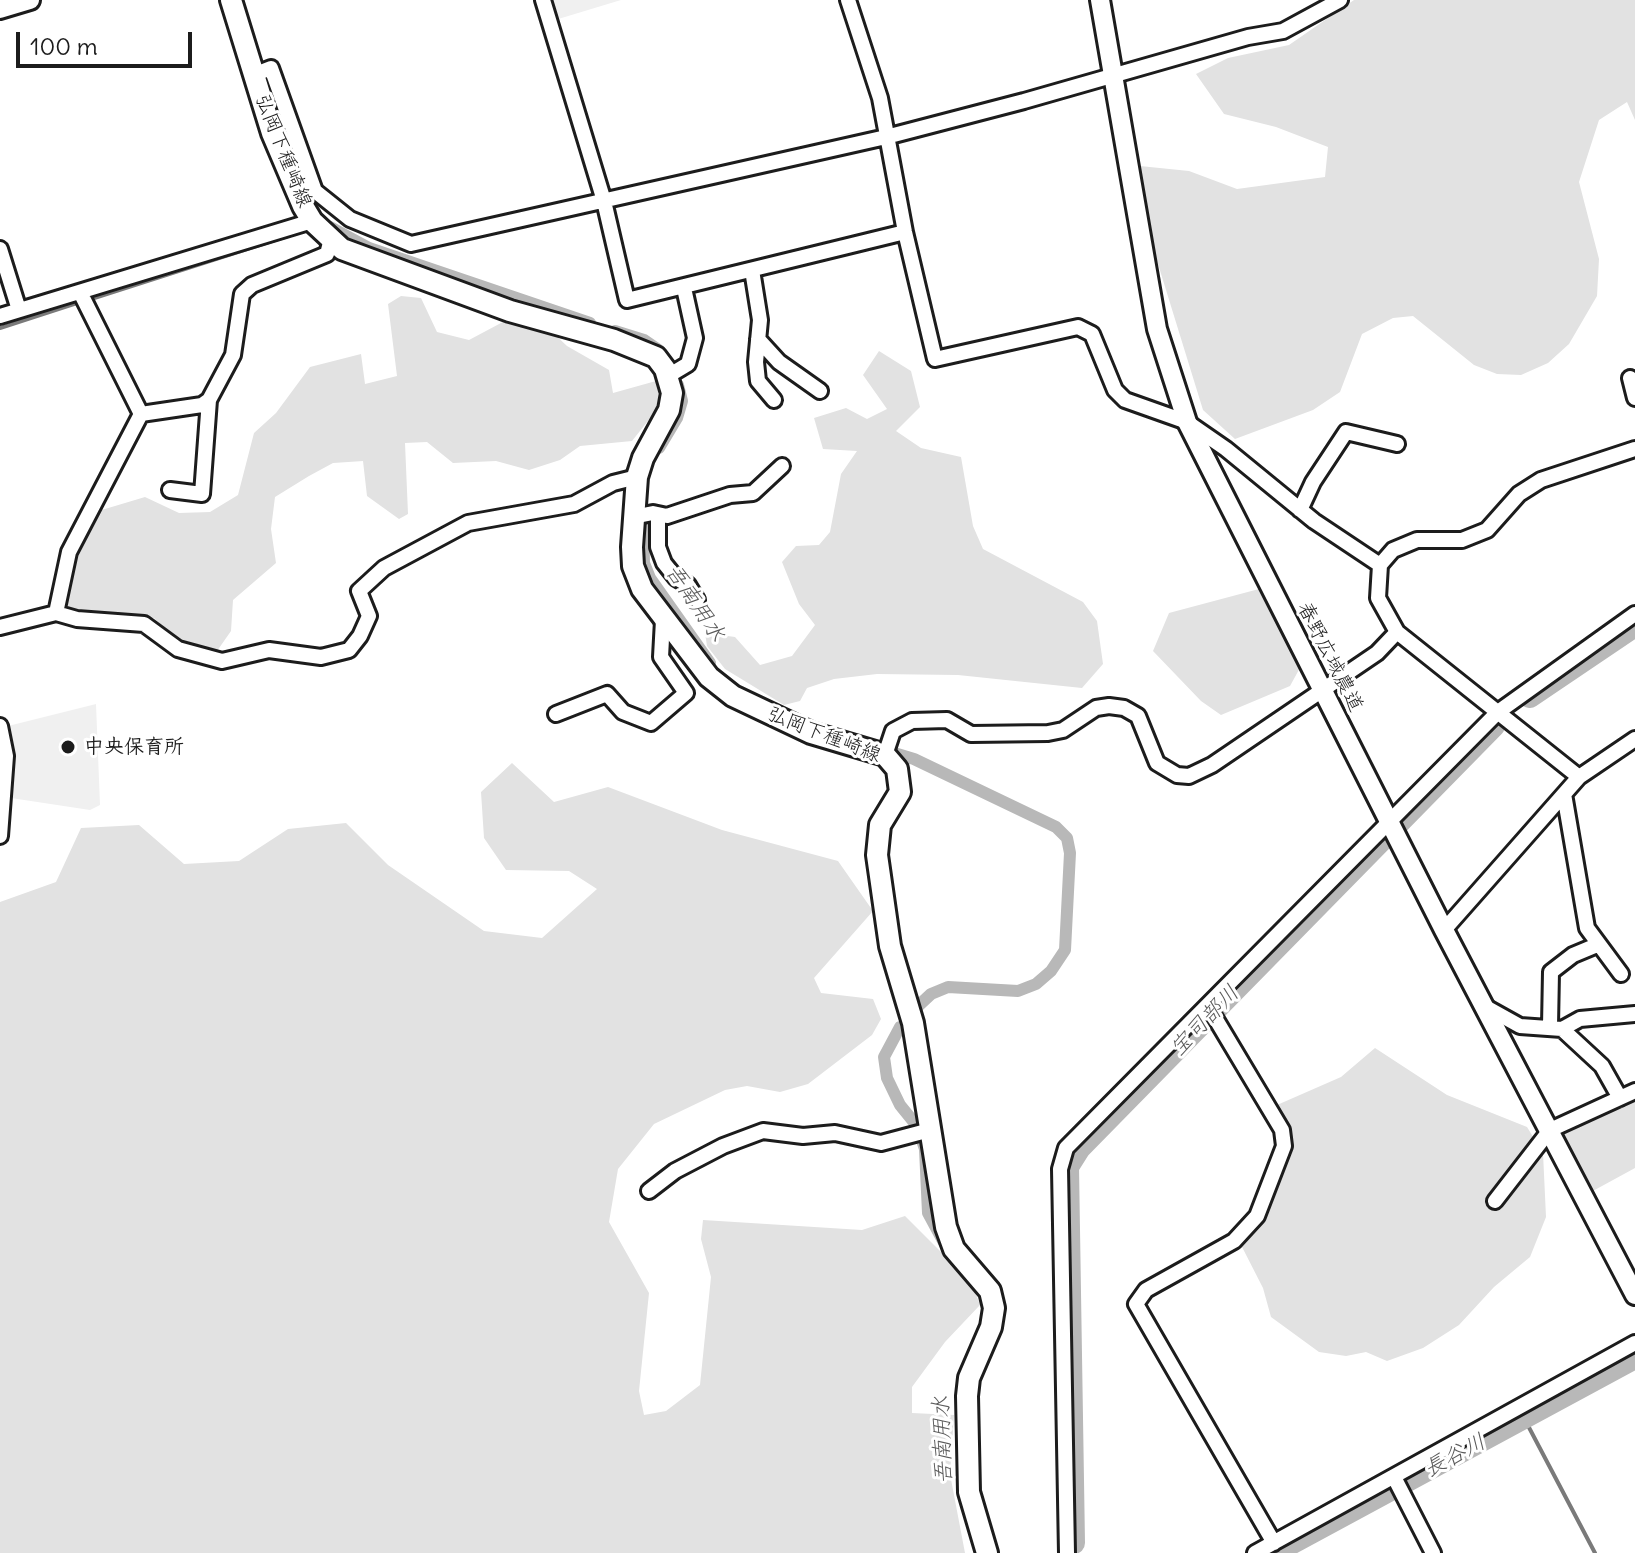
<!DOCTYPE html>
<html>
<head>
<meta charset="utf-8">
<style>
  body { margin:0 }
  #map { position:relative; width:1635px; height:1553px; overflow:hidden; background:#fff; font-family:Delius,sans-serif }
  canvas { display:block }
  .scale { position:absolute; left:16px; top:32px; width:176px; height:36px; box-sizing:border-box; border:4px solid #1c1c1c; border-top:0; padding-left:10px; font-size:24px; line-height:28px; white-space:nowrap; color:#1c1c1c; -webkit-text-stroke:6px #fff; paint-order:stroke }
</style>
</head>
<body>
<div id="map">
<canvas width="1635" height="1553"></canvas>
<div class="scale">100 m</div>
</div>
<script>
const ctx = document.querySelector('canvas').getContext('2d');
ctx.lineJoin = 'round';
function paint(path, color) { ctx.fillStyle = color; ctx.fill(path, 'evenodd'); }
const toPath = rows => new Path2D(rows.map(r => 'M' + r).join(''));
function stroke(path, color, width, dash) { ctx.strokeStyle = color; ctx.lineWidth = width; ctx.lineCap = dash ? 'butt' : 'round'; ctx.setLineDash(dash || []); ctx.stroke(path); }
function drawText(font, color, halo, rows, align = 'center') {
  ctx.font = font + ' Delius,"Klee One",sans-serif'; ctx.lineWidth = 6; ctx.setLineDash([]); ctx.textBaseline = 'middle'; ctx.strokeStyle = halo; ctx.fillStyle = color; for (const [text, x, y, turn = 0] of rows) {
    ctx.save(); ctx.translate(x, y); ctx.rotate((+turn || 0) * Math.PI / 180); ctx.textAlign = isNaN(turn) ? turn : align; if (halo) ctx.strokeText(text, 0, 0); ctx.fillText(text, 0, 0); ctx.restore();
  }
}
const built = toPath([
  [548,0,621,0,555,20],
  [96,704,100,805,90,810,11,798,8,726]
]);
const green = toPath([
  [1354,0,1635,0,1635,120,1627,102,1599,120,1579,182,1599,259,1597,296,1569,344,1548,363,1521,375,1497,374,1474,365,1413,316,1393,318,1362,334,1340,392,1313,410,1235,439,1203,410,1154,251,1140,166,1189,171,1237,189,1325,177,1328,147,1276,127,1224,114,1196,74,1228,58,1289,45],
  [401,296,421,298,437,332,469,340,516,315,548,328,567,346,609,370,613,393,656,381,659,396,655,412,632,441,580,446,560,460,529,470,496,461,453,463,427,442,405,443,408,514,399,519,367,496,363,461,333,463,309,476,275,497,271,529,276,563,233,600,231,631,217,651,176,640,154,618,117,615,93,619,59,604,62,582,95,512,145,497,179,513,210,512,238,495,254,433,276,413,310,367,361,354,365,384,397,376,388,304],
  [879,351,911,371,920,407,896,431,921,448,961,457,973,526,983,549,1083,602,1097,621,1103,664,1082,688,958,675,877,674,834,679,807,688,800,701,784,705,725,669,707,646,705,633,735,637,760,665,792,656,815,625,799,604,782,562,796,546,819,545,830,532,841,474,857,451,823,449,814,418,846,408,867,419,887,409,863,375],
  [1259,589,1301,666,1290,686,1221,715,1201,701,1153,651,1169,613],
  [512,763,554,802,608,787,722,830,838,861,873,911,814,978,821,993,873,999,881,1019,872,1035,808,1084,780,1092,747,1086,725,1090,654,1124,618,1169,609,1222,649,1293,639,1391,644,1415,666,1411,700,1385,711,1277,701,1239,703,1220,862,1230,905,1216,972,1283,980,1305,945,1342,912,1387,912,1413,954,1415,950,1474,965,1553,0,1553,0,902,56,882,81,828,139,825,184,864,239,861,288,829,346,823,388,865,484,931,542,938,597,889,569,871,506,870,484,838,481,792],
  [1375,1048,1447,1095,1527,1127,1543,1153,1546,1217,1530,1257,1494,1287,1459,1325,1423,1348,1387,1361,1366,1352,1346,1356,1319,1352,1271,1317,1263,1288,1240,1243,1259,1222,1282,1167,1285,1126,1277,1105,1341,1077],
  [1635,1099,1635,1168,1591,1192,1561,1132]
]);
const stream = toPath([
  [88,300,297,233],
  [0,328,80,302],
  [1524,1418,1595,1553]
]);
const canal = toPath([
  [330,227,369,248,590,323],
  [615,331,644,340,660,351],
  [659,448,677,418,682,401,678,385],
  [643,514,644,563,650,578,710,663],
  [881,749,914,759,1056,827,1067,838,1070,853,1065,950,1051,971,1036,984,1018,991,948,987,931,994,916,1008],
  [900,1027,884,1057,887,1078,900,1105,917,1126,925,1149,928,1213,949,1252]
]);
const river = toPath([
  [1530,697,1635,626],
  [1074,1543,1068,1167,1080,1148,1494,726],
  [1274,1553,1635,1358]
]);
const minor = toPath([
  [543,0,604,201,627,300,905,232],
  [848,0,880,98,905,232,935,359,1078,327,1092,334,1115,390,1125,400,1187,422,1226,449,1314,521,1380,565],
  [253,75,271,68,315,191,350,219,411,244,886,137,1024,101,1248,37,1283,31,1340,0],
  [0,249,19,310],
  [752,270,760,320,756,362,758,381,774,400],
  [80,292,141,414],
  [0,316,312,221],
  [758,339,779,362,820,391],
  [668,376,688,364,695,338,684,288],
  [1630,378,1635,398],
  [170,490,202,494,209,400],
  [1300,510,1313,482,1346,432,1397,444],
  [658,515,658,547,664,563,676,578,688,585,697,600],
  [633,517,653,513,667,516,730,495,753,493,782,466],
  [56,613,77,619,144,624,178,649,222,661,269,650,321,657,349,650,360,636,369,616,359,591,384,568,468,523,574,504,613,483,637,477],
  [0,627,56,613,69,552,141,414,202,405,209,400,233,355,242,294,252,285,327,254,331,239],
  [556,714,607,694,623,712,651,723,686,693,661,657,663,620],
  [0,726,6,756,0,836],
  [885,755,893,731,912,721,947,720,971,734,1048,733,1063,730,1096,708,1109,706,1124,708,1138,716,1157,763,1177,775,1189,776,1212,765,1377,653,1397,632],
  [1579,777,1397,632,1378,598,1380,565,1393,550,1417,540,1462,540,1487,530,1519,494,1541,480,1635,449],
  [1564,794,1587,928,1621,974],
  [1444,930,1579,777,1635,739],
  [1208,1006,1282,1130,1284,1146,1257,1216,1234,1241,1146,1290,1136,1304,1274,1543],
  [1484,1006,1520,1026,1562,1029,1602,1066,1620,1098],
  [1550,1026,1551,972,1573,955,1597,945],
  [1562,1029,1580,1019,1635,1014],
  [649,1191,675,1171,723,1146,763,1131,803,1136,835,1133,881,1143,930,1130],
  [1495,1201,1550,1130,1635,1091],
  [1394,1477,1433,1553],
  [1067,1553,1060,1169,1066,1148,1498,712,1635,614],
  [1255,1553,1635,1343]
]);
const tertiary = toPath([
  [1100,0,1157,329,1187,422,1444,930,1635,1295],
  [0,9,30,0]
]);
const secondary = toPath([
  [231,0,272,133,303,206,312,221,342,249,510,311,614,340,656,357,665,369,672,393,669,410,643,458,637,477,632,547,633,566,642,589,709,677,733,696,811,733,885,755,897,769,900,792,880,825,877,855,890,946,913,1023,946,1227,954,1249,990,1291,994,1308,991,1327,969,1378,967,1396,969,1492,987,1553]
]);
const markers = [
  [68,747,8,"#1c1c1c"]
];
const streetNames = [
  ["弘岡下種崎線",283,151,68],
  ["春野広域農道",1330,657,63],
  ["弘岡下種崎線",824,735,21]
];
const poiNames = [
  ["中央保育所",84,747]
];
const waterNames = [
  ["吾南用水",695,603,56],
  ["宝司部川",1205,1021,-46],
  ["吾南用水",943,1440,-92],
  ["長谷川",1455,1456,-28]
];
paint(built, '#f0f0f0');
paint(green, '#e2e2e2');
stroke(stream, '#7a7a7a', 4);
stroke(canal, '#b8b8b8', 12);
stroke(river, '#b8b8b8', 22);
stroke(minor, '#1c1c1c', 20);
stroke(tertiary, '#1c1c1c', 24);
stroke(secondary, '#1c1c1c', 26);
stroke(minor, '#fff', 14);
stroke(tertiary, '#fff', 18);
stroke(secondary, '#fff', 20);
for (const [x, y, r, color] of markers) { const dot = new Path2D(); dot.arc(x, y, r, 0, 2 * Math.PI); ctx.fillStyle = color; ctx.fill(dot); stroke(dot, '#fff', 3); }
drawText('20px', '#1c1c1c', '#fff', streetNames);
drawText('bold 20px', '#1c1c1c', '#fff', poiNames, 'left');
drawText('italic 22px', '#5a5a5a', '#fff', waterNames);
</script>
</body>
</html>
